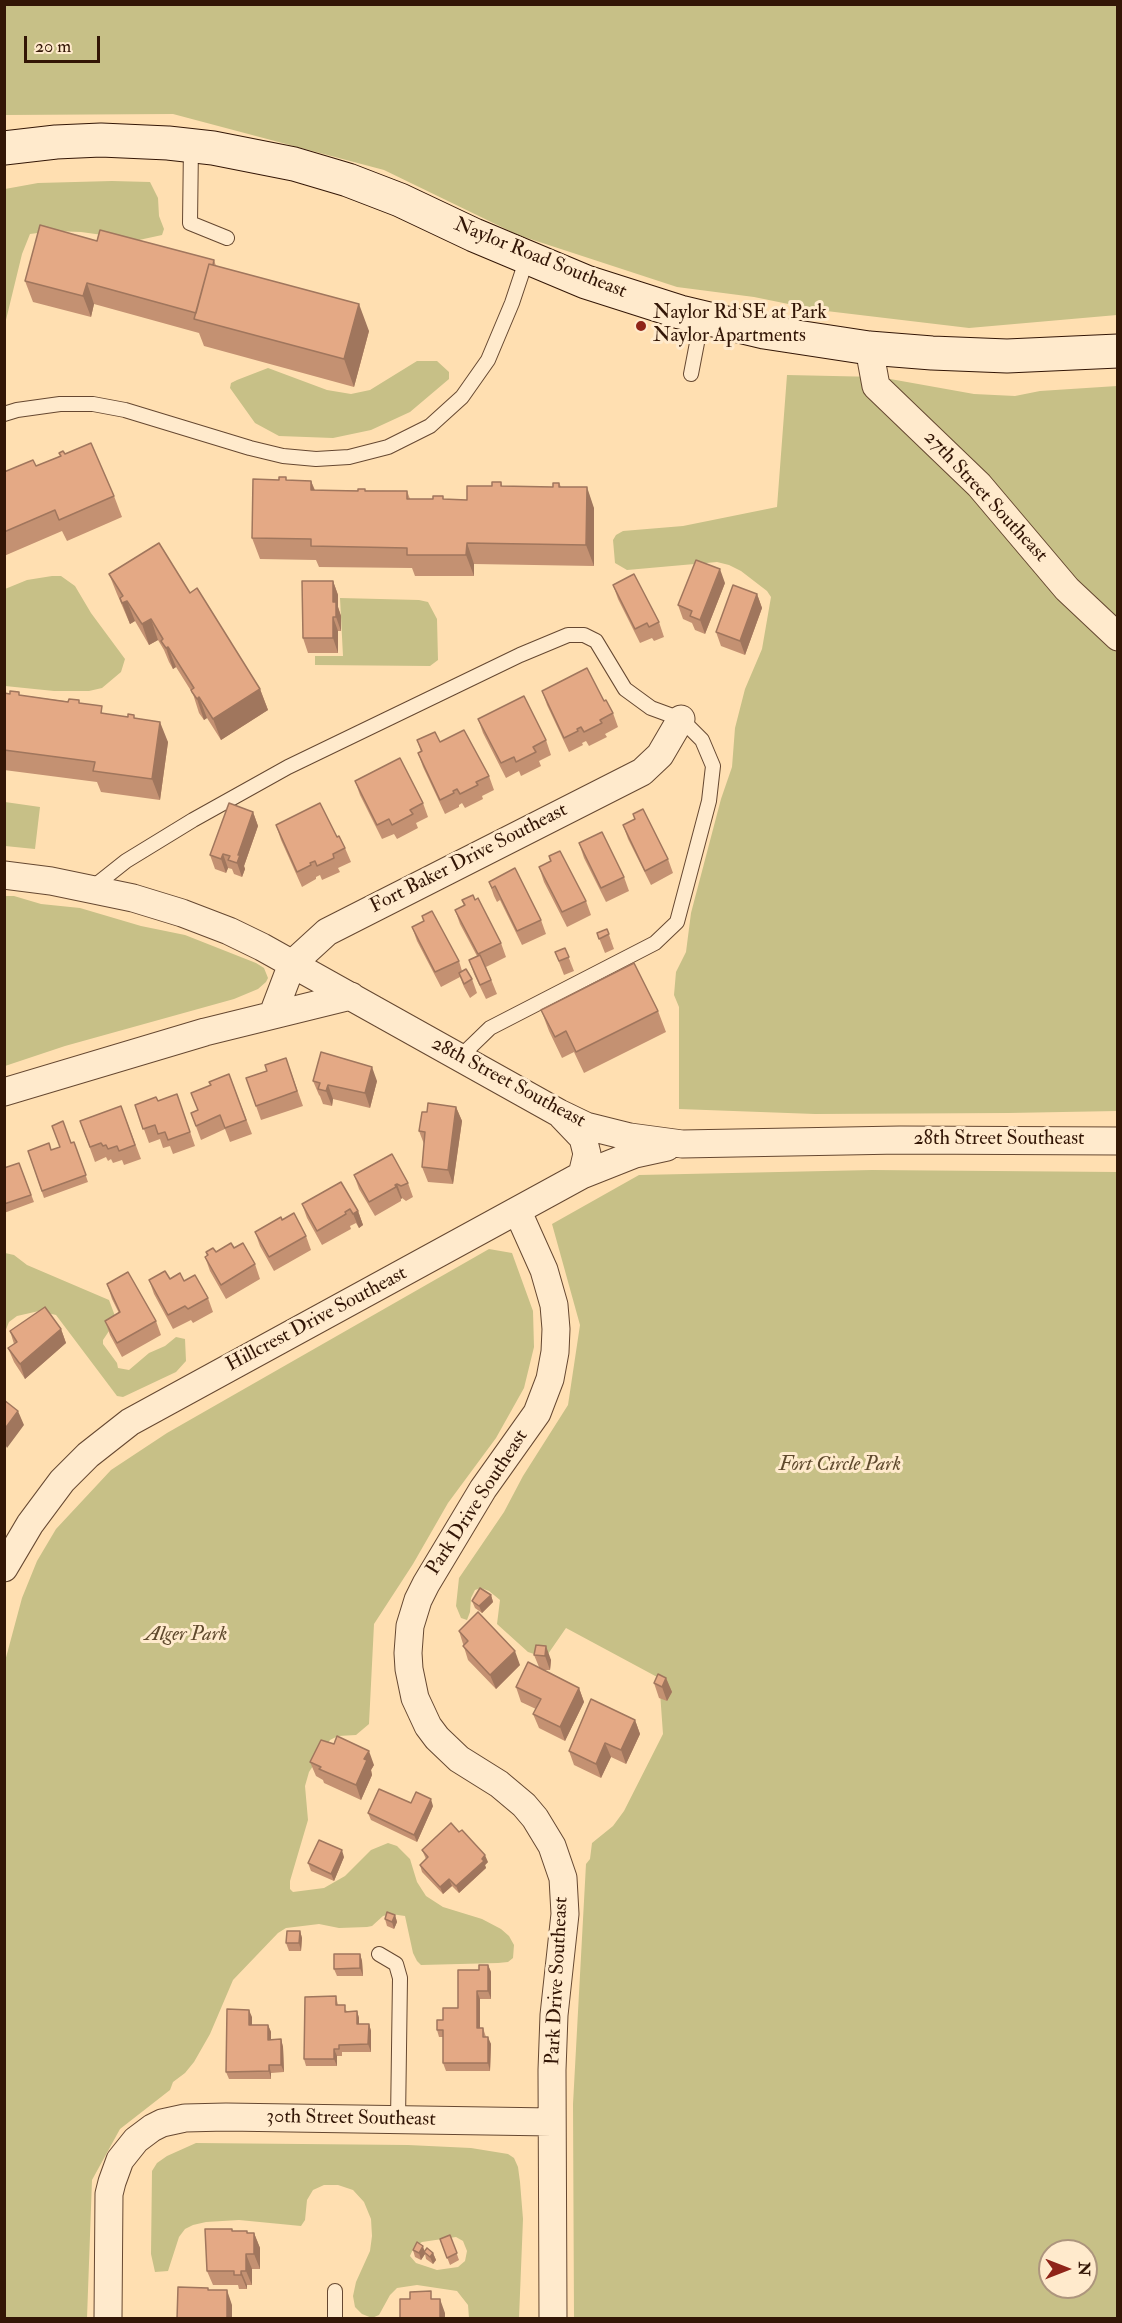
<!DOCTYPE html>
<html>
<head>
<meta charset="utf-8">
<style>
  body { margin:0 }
  #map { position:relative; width:1122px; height:2323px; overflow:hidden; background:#ffdfb1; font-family:"IM FELL Double Pica",serif }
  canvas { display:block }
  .frame { position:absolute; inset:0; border:6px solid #331606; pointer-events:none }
  .north { position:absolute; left:1038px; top:2239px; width:60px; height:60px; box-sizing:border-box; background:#ffeacc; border:2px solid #ad957d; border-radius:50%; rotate:90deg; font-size:16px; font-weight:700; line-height:24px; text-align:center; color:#331606 }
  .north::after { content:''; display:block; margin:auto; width:21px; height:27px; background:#8f2418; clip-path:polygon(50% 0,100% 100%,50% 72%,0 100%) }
  .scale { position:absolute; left:24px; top:36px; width:76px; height:27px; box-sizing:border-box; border:3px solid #331606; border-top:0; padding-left:8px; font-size:18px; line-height:21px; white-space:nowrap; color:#331606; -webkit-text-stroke:4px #ffeacc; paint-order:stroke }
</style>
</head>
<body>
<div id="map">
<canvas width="1122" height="2323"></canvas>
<div class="frame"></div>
<div class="north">N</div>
<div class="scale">20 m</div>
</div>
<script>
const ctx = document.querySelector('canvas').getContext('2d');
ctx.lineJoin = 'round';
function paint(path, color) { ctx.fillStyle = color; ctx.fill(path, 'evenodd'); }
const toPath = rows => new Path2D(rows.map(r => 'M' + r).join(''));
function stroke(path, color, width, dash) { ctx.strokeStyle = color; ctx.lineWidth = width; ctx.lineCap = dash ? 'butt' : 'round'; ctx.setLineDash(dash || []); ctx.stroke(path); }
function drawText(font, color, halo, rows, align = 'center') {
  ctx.font = font + ' "IM FELL Double Pica",serif'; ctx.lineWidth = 6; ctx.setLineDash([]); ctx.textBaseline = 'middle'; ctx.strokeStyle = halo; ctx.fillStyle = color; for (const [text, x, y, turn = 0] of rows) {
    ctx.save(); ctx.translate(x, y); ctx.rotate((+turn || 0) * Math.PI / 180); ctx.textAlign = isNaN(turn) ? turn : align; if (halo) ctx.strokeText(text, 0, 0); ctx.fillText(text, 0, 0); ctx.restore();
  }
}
const green = toPath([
  [4,5,1117,5,1117,315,969,328,818,310,754,297,677,287,518,235,384,170,173,114,5,115],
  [112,181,150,182,158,198,159,216,164,229,162,235,139,240,81,232,53,231,30,234,22,254,5,324,5,189,38,183],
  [417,361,437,361,449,372,449,379,410,412,371,430,333,438,279,436,255,423,230,388,231,383,237,380,268,368,327,390,351,394,370,390],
  [787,375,879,377,974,394,1015,396,1040,391,1117,386,1117,1111,1008,1113,815,1114,679,1109,679,1007,674,995,676,972,686,952,691,913,721,799,732,767,735,728,745,689,762,649,771,597,767,591,741,571,729,565,717,562,627,570,615,563,613,540,616,535,623,531,683,526,777,507],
  [52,576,61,576,75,586,91,613,125,659,121,672,102,688,89,691,54,691,5,686,5,589,27,580],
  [340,598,419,600,428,602,437,619,438,660,430,666,315,665,315,656,343,656],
  [5,802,40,807,35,849,5,846],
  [4,896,14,896,41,904,80,908,141,926,185,935,256,963,264,968,268,978,266,982,258,989,234,999,65,1046,5,1066],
  [872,1170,1117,1172,1117,2318,574,2318,573,2104,586,1864,590,1859,592,1843,613,1826,624,1811,663,1734,659,1678,566,1628,548,1654,543,1657,528,1652,497,1624,500,1600,489,1591,481,1588,475,1590,471,1598,470,1612,467,1620,461,1618,456,1606,459,1578,504,1512,523,1476,568,1405,580,1325,552,1224,639,1175],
  [1050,2251,1086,2251,1086,2287,1050,2287],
  [489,1249,512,1253,533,1311,534,1347,524,1388,496,1438,448,1503,413,1564,374,1624,369,1724,356,1735,338,1736,330,1740,309,1772,305,1786,308,1820,290,1881,290,1889,293,1892,324,1888,345,1876,371,1850,388,1843,397,1846,410,1859,417,1882,426,1896,443,1907,482,1919,501,1929,509,1936,514,1945,513,1958,508,1962,498,1963,421,1965,417,1961,413,1953,405,1916,391,1914,383,1916,372,1926,367,1927,339,1928,319,1924,286,1928,278,1933,233,1980,210,2034,194,2062,185,2073,173,2082,170,2090,120,2129,92,2180,87,2318,5,2318,4,1665,22,1598,37,1561,56,1529,111,1470,167,1433],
  [5,1253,14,1255,27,1265,109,1300,115,1316,115,1322,103,1340,103,1344,117,1363,118,1368,129,1370,149,1353,165,1346,176,1337,185,1339,186,1361,176,1372,123,1397,117,1396,56,1315,39,1311,17,1316,9,1322,5,1332],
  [196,2143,408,2145,471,2148,508,2154,514,2158,518,2167,520,2182,523,2219,519,2318,469,2318,468,2305,457,2291,417,2285,397,2288,390,2295,379,2315,372,2318,362,2314,355,2307,353,2296,356,2282,370,2251,372,2236,371,2219,364,2202,353,2190,338,2185,324,2185,313,2190,307,2200,305,2220,301,2226,239,2220,206,2222,193,2225,185,2229,179,2237,168,2271,155,2272,151,2254,152,2171,157,2163,167,2156],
  [456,2237,463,2241,467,2251,465,2261,458,2267,437,2270,416,2263,410,2256,414,2247,422,2242]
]);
const lane = toPath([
  [191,145,190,223,227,238],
  [691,374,702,317],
  [4,414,17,410,60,404,93,404,125,410,250,448,283,456,316,459,349,457,388,447,430,426,462,397,488,360,512,303,527,258],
  [92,888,126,861,193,820,288,767,520,655,568,635,584,635,596,641,625,689,651,708,681,719,702,740,713,766,709,801,677,922,655,943,490,1028,459,1058],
  [379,1954,396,1964,400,1978,398,2120],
  [335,2291,335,2318]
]);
const street = toPath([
  [869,348,876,386,979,485,1067,589,1118,637],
  [4,875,51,881,133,898,182,913,229,931,262,947,559,1113,586,1126,630,1137,682,1144,900,1140,1118,1141],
  [273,1014,292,964,327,932,642,772,660,755,681,719],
  [4,1092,205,1032,351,996],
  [562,1116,583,1138,587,1154,582,1175],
  [518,1212,544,1270,554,1305,556,1329,555,1352,550,1379,537,1413,483,1489,426,1584,418,1600,410,1626,408,1653,409,1669,415,1698,428,1726,437,1738,459,1759,499,1784,524,1805,535,1818,552,1846,563,1878,565,1914,554,2015,552,2070,553,2318],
  [4,1568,30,1524,62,1481,88,1455,130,1422,582,1175,635,1154,667,1147],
  [108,2318,109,2194,112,2182,120,2160,136,2140,152,2128,162,2123,185,2118,226,2117,552,2122]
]);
const secondary = toPath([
  [4,148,56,142,101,140,168,143,213,148,294,164,348,180,400,200,474,235,586,282,680,312,764,332,869,348,932,353,1007,356,1118,351]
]);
const wall = toPath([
  [214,260,216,266,369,331,354,387,204,346,199,333,94,304,91,317,33,302,25,281],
  [65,454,114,496,122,517,67,541,62,531,4,556,4,472,36,466],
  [279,480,311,481,315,490,407,491,410,499,467,500,501,482,502,486,553,487,559,483,561,487,594,508,594,566,474,564,474,576,415,576,412,568,319,567,316,560,260,559,252,538],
  [109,574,190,593,260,689,268,710,221,740,207,718,204,720,199,713,193,694,176,667,173,669,169,662,164,650,158,640,149,645,135,621,130,624,117,594],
  [333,581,338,595,338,607,341,616,341,631,338,631,338,653,308,653,303,638],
  [725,583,705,634,695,630,692,623,683,619,678,605],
  [613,585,659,622,664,637,654,641,652,638,640,643,618,599],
  [757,594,762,608,745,655,721,646,716,632],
  [542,691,604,701,613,713,618,727,605,734,607,737,589,746,586,741,582,743,583,745,569,752,547,705],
  [4,693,80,703,105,714,136,718,168,742,160,800,101,792,97,782,4,770],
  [478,719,546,740,551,755,539,761,541,766,521,776,519,771,506,778,483,733],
  [417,740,440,742,489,776,494,790,482,796,483,799,465,808,462,803,459,805,459,807,445,814,423,767,418,753,421,752],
  [355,781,423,803,428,817,416,823,418,828,397,839,394,834,382,839,360,795],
  [253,812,258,826,244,866,245,869,242,877,234,874,232,869,228,868,226,873,215,869,210,855],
  [276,825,337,837,345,848,351,862,338,868,340,872,322,880,320,875,316,877,316,879,302,887,281,840],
  [623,825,668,859,673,873,651,885,628,839],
  [579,843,624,877,629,891,606,902,584,858],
  [549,856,586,901,591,915,567,927,544,882,539,867,550,861],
  [489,882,541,920,546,934,522,945,500,900,497,902,494,896],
  [462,900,475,900,501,943,506,957,486,967,497,994,486,999,474,974,469,960,477,956,460,924,455,910,464,906],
  [412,927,459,961,462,971,472,979,477,993,470,998,464,987,460,977,441,987,417,941],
  [607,929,614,949,605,953,597,933],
  [565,948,574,971,564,975,555,952],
  [541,1010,658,1011,666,1032,584,1073,574,1052,562,1058,549,1031],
  [286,1058,303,1106,261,1120,246,1078,267,1071],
  [229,1074,252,1134,230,1142,225,1129,201,1140,191,1113,197,1111,211,1085],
  [313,1081,377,1081,370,1108,333,1099,332,1106,323,1104,320,1096,319,1095],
  [177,1094,195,1146,173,1154,170,1146,163,1148,160,1139,149,1143,135,1105,158,1101],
  [121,1106,141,1159,124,1165,122,1160,113,1163,111,1159,108,1161,106,1157,95,1162,80,1121],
  [456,1107,462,1121,453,1184,428,1182,422,1167,424,1144,419,1131,427,1112],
  [74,1142,88,1182,44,1198,28,1151,51,1150],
  [19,1163,34,1202,4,1213,4,1168],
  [354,1175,408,1183,413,1197,406,1201,402,1198,401,1199,401,1201,375,1216,359,1189],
  [341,1182,358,1211,363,1225,359,1228,356,1223,350,1226,351,1229,322,1245,307,1218,302,1204],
  [282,1220,306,1236,311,1250,274,1271,260,1246,255,1232],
  [234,1248,255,1264,260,1279,226,1299,210,1271,205,1257,207,1256,206,1252,216,1252],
  [170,1279,208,1298,213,1312,193,1323,191,1320,173,1329,154,1294,149,1280],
  [107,1284,156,1321,161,1335,122,1357,110,1335,105,1321,119,1313,112,1299],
  [61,1329,66,1343,25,1379,14,1362,8,1348,14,1344,10,1331],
  [491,1595,493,1602,482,1613,475,1608,472,1601],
  [459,1631,520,1665,496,1689,468,1660],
  [536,1645,551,1660,550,1670,543,1670,579,1688,584,1702,565,1741,539,1728,533,1714,536,1709,521,1702,516,1687,539,1667,534,1655],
  [666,1678,672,1692,667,1701,659,1698,654,1683],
  [635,1720,640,1734,626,1764,611,1757,601,1778,574,1765,569,1751],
  [310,1762,374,1765,371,1770,372,1775,361,1800,324,1783,323,1780,316,1776],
  [433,1806,417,1842,371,1820,368,1813],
  [422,1850,488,1862,485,1865,486,1868,459,1893,452,1886,443,1894,422,1872,420,1865,426,1859],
  [344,1857,334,1881,311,1871,308,1863],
  [395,1915,397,1922,394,1929,387,1926,385,1919],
  [300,1931,302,1938,301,1951,289,1951,286,1943],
  [360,1954,362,1961,363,1976,337,1976,334,1969],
  [488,1965,491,1972,491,1999,480,1999,480,2028,483,2028,486,2037,491,2044,490,2071,446,2071,443,2063,443,2037,439,2037,437,2030,443,2020,458,2008,479,1970],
  [336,1996,338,2005,347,2011,357,2011,359,2018,359,2024,369,2024,371,2031,371,2052,342,2052,342,2056,337,2056,337,2066,306,2066,304,2059],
  [252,2017,252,2025,268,2025,271,2032,271,2040,281,2039,283,2047,284,2072,271,2073,271,2079,229,2079,226,2072],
  [233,2231,248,2233,254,2233,260,2248,260,2269,252,2269,252,2285,247,2285,247,2289,239,2289,238,2285,213,2285,207,2271],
  [450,2235,459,2260,450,2265,440,2239],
  [413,2250,425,2251,433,2253,436,2260,433,2264,426,2259,425,2254,421,2260,415,2257]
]);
const shadedWall = toPath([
  [87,283,94,304,91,317,83,296],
  [359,304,369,331,354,387,344,359],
  [311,481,319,502,311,490],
  [587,487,594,508,594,566,586,545],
  [467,543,474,564,474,576,466,555],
  [720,569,725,583,705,634,700,620],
  [333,581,338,595,338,607,341,616,341,631,336,617,333,602],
  [757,594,762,608,745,655,740,641],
  [127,601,135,621,130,624,122,603],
  [333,617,338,631,338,653,333,638],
  [151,619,158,640,149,645,142,624],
  [168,647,176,667,173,669,166,648],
  [260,689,268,710,221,740,213,719],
  [199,697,207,718,204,720,197,699],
  [160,722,168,742,160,800,152,779],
  [253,812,258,826,244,866,245,869,242,877,237,863,238,855],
  [223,854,228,868,226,873,221,859],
  [372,1067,377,1081,370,1108,365,1093],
  [328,1085,333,1099,332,1106,326,1091],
  [456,1107,462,1121,453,1184,448,1170],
  [397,1184,402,1198,401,1199,395,1185],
  [358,1211,363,1225,359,1228,353,1214],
  [61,1329,66,1343,25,1379,20,1364],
  [18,1411,24,1425,7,1448,4,1442,4,1430],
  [491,1595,493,1602,482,1613,479,1606],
  [546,1646,551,1660,550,1670,545,1656],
  [515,1651,520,1665,496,1689,490,1675],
  [666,1678,672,1692,667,1701,662,1687],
  [579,1688,584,1702,565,1741,560,1727],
  [635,1720,640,1734,626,1764,621,1750],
  [605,1743,611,1757,601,1778,596,1764],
  [369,1751,374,1765,371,1770,372,1775,361,1800,356,1785,364,1759],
  [431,1799,433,1806,417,1842,414,1835],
  [342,1850,344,1857,334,1881,331,1874],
  [485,1855,488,1862,485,1865,486,1868,459,1893,456,1886],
  [449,1879,452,1886,443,1894,440,1887],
  [395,1915,397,1922,394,1929,392,1922],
  [300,1931,302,1938,301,1951,299,1943],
  [360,1954,362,1961,363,1976,360,1968],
  [488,1965,491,1972,491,1999,488,1991],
  [477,1991,480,1999,480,2035,477,2028],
  [249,2010,252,2017,252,2032,249,2025],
  [357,2011,359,2018,359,2031,357,2024],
  [369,2024,371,2031,371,2052,368,2044],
  [268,2025,271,2032,271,2047,268,2040],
  [488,2037,491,2044,490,2071,488,2063],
  [281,2039,283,2047,284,2072,281,2065],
  [334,2049,337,2056,337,2066,334,2059],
  [269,2065,271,2073,271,2079,269,2071],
  [254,2233,260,2248,260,2269,254,2254],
  [423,2246,425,2253,424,2252,425,2254,421,2260,419,2253],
  [433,2253,436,2260,433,2264,430,2257],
  [246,2254,252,2269,252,2285,246,2271],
  [241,2271,247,2285,247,2289,241,2275],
  [227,2290,232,2305,232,2319,227,2319],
  [440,2299,445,2313,445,2319,440,2319]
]);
const building = toPath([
  [40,225,97,241,100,230,214,260,213,265,209,264,196,313,87,283,83,296,25,281,40,225],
  [209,264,359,304,344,359,194,319,209,264],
  [91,443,114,496,59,520,55,510,4,532,4,472,33,460,36,466,61,456,59,453,63,451,65,454,91,443],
  [279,477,286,477,286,480,311,481,311,490,358,491,358,489,365,489,365,491,407,491,407,499,433,499,433,496,443,496,443,499,467,500,467,486,492,486,492,482,501,482,501,486,553,487,553,483,559,483,559,487,587,487,586,545,467,543,466,555,407,555,407,548,311,546,311,539,252,538,253,479,279,480,279,477],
  [159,543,190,593,197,588,260,689,213,719,199,697,197,699,192,692,191,690,194,688,168,647,166,648,161,641,163,639,151,619,142,624,127,601,122,603,120,598,123,596,109,574,159,543],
  [696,560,720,569,700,620,690,616,692,611,678,605,696,560],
  [634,574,659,622,649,627,647,623,635,629,613,585,634,574],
  [302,581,333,581,333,602,336,602,336,617,333,617,333,638,303,638,302,581],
  [733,585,757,594,740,641,716,632,733,585],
  [587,668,604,701,606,700,613,713,600,720,602,723,584,732,581,727,577,729,578,731,564,738,542,691,587,668],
  [10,691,19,692,19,695,68,702,69,699,79,700,79,703,102,706,101,713,128,717,128,714,134,715,134,718,160,722,152,779,93,771,95,762,4,750,4,693,10,694,10,691],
  [524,696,546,740,533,747,536,752,516,762,514,757,501,763,478,719,524,696],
  [464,730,489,776,476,782,478,785,460,794,457,789,453,791,454,793,440,800,418,753,422,751,417,740,435,732,440,742,464,730],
  [400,758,423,803,410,810,413,814,392,825,389,819,377,825,355,781,400,758],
  [229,803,253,812,238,855,240,855,237,863,228,860,230,856,223,854,221,859,210,855,229,803],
  [320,803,337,837,339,836,345,848,333,854,334,858,317,866,315,861,310,863,311,865,297,872,276,825,320,803],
  [643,809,668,859,645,871,623,825,635,819,633,814,643,809],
  [602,832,624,877,601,888,579,843,602,832],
  [560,851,586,901,562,912,539,867,551,861,549,856,560,851],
  [515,868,541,920,517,931,495,886,492,888,489,882,515,868],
  [473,895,475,900,478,898,501,943,478,954,455,910,465,905,462,900,473,895],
  [432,911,459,961,435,972,412,927,424,921,422,916,432,911],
  [607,929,609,934,599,939,597,933,607,929],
  [565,948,569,957,559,961,555,952,565,948],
  [480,955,491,980,480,985,469,960,480,955],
  [634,963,658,1011,576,1052,566,1031,555,1037,541,1010,634,963],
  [466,969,472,979,464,984,459,973,466,969],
  [321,1052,372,1067,365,1093,328,1085,326,1091,318,1089,320,1083,313,1081,321,1052],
  [286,1058,297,1091,256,1106,246,1078,267,1071,265,1065,286,1058],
  [229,1074,246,1120,225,1128,220,1115,196,1126,191,1113,198,1110,191,1093,211,1085,209,1082,229,1074],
  [177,1094,190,1132,168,1140,165,1132,158,1134,155,1125,143,1129,135,1105,156,1097,158,1101,177,1094],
  [428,1103,456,1107,448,1170,422,1167,425,1132,419,1131,422,1112,427,1112,428,1103],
  [121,1106,135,1145,119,1151,117,1146,108,1149,106,1145,103,1146,101,1143,90,1147,80,1121,121,1106],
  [63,1121,71,1143,74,1142,86,1175,42,1191,28,1151,49,1143,51,1150,60,1147,52,1126,63,1121],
  [392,1154,408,1183,401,1186,397,1184,395,1185,396,1187,369,1202,354,1175,392,1154],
  [19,1163,31,1195,4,1204,4,1168,19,1163],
  [341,1182,358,1211,353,1214,350,1209,345,1212,346,1214,317,1231,302,1204,341,1182],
  [294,1213,306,1236,269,1257,255,1232,281,1217,282,1220,294,1213],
  [231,1243,234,1248,243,1243,255,1264,221,1285,205,1257,208,1255,206,1252,213,1248,216,1252,231,1243],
  [165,1271,170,1279,180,1273,184,1281,195,1275,208,1298,188,1309,185,1306,168,1315,149,1280,165,1271],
  [128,1272,156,1321,117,1343,105,1321,120,1312,107,1284,128,1272],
  [45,1307,61,1329,20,1364,8,1348,17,1342,10,1331,45,1307],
  [4,1400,18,1411,4,1430,4,1400],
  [480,1588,491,1595,479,1606,472,1601,480,1588],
  [478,1612,515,1651,490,1675,463,1646,468,1641,459,1631,478,1612],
  [536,1645,546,1646,545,1656,534,1655,536,1645],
  [528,1662,579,1688,560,1727,533,1714,541,1699,516,1687,528,1662],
  [658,1674,666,1678,662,1687,654,1683,658,1674],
  [591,1699,635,1720,621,1750,605,1743,596,1764,569,1751,591,1699],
  [337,1736,369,1751,364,1759,367,1760,356,1785,319,1769,321,1767,310,1762,321,1740,334,1744,337,1736],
  [379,1789,411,1803,416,1792,431,1799,414,1835,368,1813,379,1789],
  [451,1823,459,1832,462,1830,485,1855,482,1859,484,1861,456,1886,449,1879,440,1887,420,1865,428,1857,422,1850,451,1823],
  [319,1840,342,1850,331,1874,308,1863,319,1840],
  [387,1912,395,1915,392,1922,385,1919,387,1912],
  [287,1931,300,1931,299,1943,286,1943,287,1931],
  [334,1954,360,1954,360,1968,334,1969,334,1954],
  [479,1965,488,1965,488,1991,477,1991,477,2028,483,2028,483,2037,488,2037,488,2063,443,2063,443,2030,437,2030,437,2020,443,2020,443,2008,458,2008,458,1970,479,1970,479,1965],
  [336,1996,336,2005,345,2005,345,2012,357,2011,357,2024,369,2024,368,2044,339,2045,339,2049,334,2049,334,2059,304,2059,305,1997,336,1996],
  [227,2009,249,2010,249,2025,268,2025,268,2040,281,2039,281,2065,269,2065,269,2071,226,2072,227,2009],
  [205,2229,232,2229,232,2231,247,2231,247,2233,254,2233,254,2254,246,2254,246,2271,241,2271,241,2275,234,2275,234,2271,207,2271,205,2229],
  [450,2235,457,2253,447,2258,440,2239,450,2235],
  [417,2242,423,2246,419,2253,413,2250,417,2242],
  [427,2248,433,2253,430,2257,424,2252,427,2248],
  [178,2287,208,2288,208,2290,227,2290,227,2319,177,2319,178,2287],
  [431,2291,431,2299,440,2299,440,2319,400,2319,400,2299,410,2299,410,2292,431,2291]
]);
const markers = [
  [641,326,6,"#8f2418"]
];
const streetNames = [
  ["Naylor Road Southeast",540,259,22],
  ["27th Street Southeast",985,497,47],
  ["Fort Baker Drive Southeast",469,859,-27],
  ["28th Street Southeast",508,1083,28],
  ["28th Street Southeast",999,1140],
  ["Hillcrest Drive Southeast",317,1320,-28],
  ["Park Drive Southeast",478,1503,-57],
  ["Park Drive Southeast",558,1981,-87],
  ["30th Street Southeast",351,2119,1]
];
const poiNames = [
  ["Naylor Rd SE at Park",653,314],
  ["Naylor Apartments",653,337]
];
const parkNames = [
  ["Fort Circle Park",840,1466],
  ["Alger Park",186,1636]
];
paint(green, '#c7c087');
stroke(lane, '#664831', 16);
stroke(street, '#664831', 29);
stroke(secondary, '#331606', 35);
stroke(lane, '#ffeacc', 14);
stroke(street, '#ffeacc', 27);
stroke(secondary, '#ffeacc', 33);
paint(wall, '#c49172');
paint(shadedWall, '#a0765d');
paint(building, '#e4a985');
stroke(building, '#a0765d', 1.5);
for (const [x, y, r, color] of markers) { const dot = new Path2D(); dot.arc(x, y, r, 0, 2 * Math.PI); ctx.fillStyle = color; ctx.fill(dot); stroke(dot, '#ffeacc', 2); }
drawText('20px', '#331606', '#ffeacc', streetNames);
drawText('20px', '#331606', '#ffeacc', poiNames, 'left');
drawText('italic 20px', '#5f492d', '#ffeacc', parkNames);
</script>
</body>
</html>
